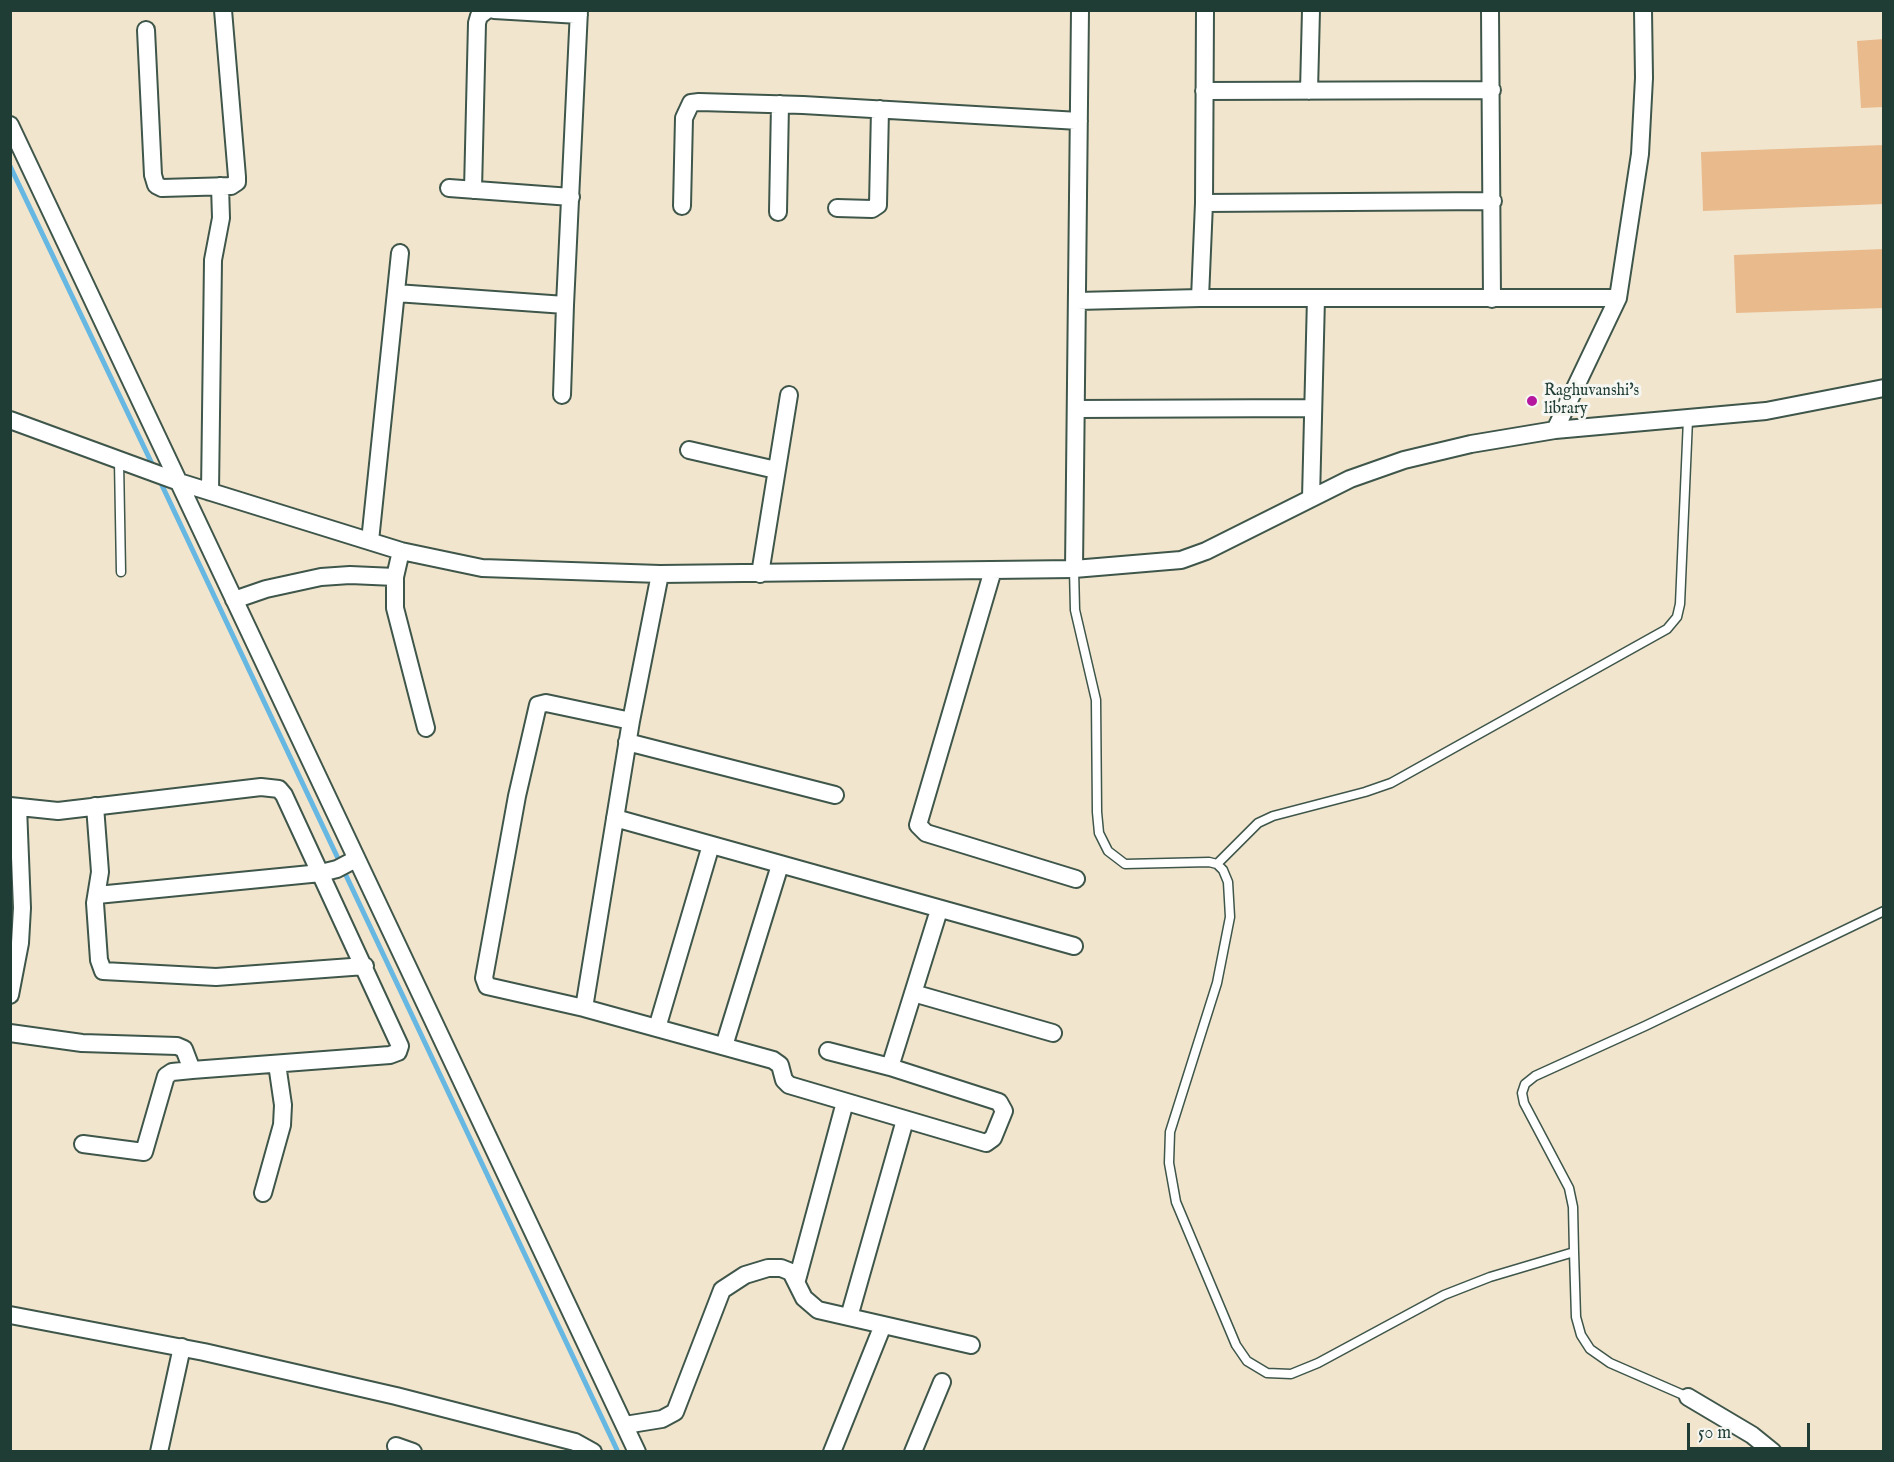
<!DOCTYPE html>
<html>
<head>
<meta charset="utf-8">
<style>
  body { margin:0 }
  #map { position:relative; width:1894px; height:1462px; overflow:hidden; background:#f2e5cd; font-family:"IM FELL English",serif }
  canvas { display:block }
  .frame { position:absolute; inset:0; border:12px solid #1f3d34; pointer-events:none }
  .scale { position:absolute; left:1687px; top:1423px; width:123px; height:27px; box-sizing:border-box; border:3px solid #1f3d34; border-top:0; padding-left:8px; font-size:18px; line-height:21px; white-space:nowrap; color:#1f3d34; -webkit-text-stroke:4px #f6f6f2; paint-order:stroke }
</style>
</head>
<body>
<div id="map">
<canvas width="1894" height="1462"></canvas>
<div class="frame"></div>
<div class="scale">50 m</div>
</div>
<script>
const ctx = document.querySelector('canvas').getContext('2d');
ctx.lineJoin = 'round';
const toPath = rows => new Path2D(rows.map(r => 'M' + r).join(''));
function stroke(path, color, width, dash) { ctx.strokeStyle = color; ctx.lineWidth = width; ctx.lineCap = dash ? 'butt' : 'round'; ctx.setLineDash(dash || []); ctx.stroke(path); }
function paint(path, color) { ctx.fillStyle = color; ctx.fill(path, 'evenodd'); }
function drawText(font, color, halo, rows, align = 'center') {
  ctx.font = font + ' "IM FELL English",serif'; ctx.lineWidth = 6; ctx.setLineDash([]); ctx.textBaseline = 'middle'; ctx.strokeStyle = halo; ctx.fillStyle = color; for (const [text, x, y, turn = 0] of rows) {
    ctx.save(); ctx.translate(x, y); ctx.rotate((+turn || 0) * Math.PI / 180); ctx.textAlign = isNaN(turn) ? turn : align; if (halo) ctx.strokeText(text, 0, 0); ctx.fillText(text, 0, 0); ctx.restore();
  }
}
const stream = toPath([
  [10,166,154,468],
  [159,479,618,1452]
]);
const building = toPath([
  [1884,39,1884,107,1861,108,1857,41],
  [1884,145,1884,204,1703,211,1701,152],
  [1884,249,1884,308,1736,313,1734,255]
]);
const lane = toPath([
  [119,461,121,572],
  [1074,569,1075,610,1096,700,1097,812,1099,833,1108,851,1125,864,1209,862,1217,864,1223,870,1228,882,1230,917,1217,983,1170,1132,1169,1163,1176,1202,1236,1345,1247,1361,1267,1373,1291,1374,1318,1363,1444,1295,1490,1277,1574,1252,1576,1317,1581,1335,1590,1349,1610,1363,1688,1397],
  [1217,864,1258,823,1273,816,1365,792,1391,783,1667,629,1677,617,1680,604,1688,419],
  [1574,1252,1573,1207,1569,1188,1524,1103,1522,1093,1525,1084,1535,1076,1645,1026,1884,911]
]);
const street = toPath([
  [494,10,579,15],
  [1490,10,1492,299],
  [146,30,153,175,156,185,162,188,231,186,237,182,237,177,223,10],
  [1204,91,1492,90],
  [1309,91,1311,10],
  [10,125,637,1452],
  [449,188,571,197],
  [473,190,477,23,479,16,487,10],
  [1204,203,1493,201],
  [682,206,684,118,691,103,699,102,803,105,1079,121],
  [837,208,872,209,878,205,880,109],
  [778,212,780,104],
  [396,293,565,305,579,10],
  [1200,298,1204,203,1205,10],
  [1077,301,1200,298,1618,298],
  [562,395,565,305],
  [1076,409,1313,408],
  [10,420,182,483,401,551,482,568,660,574,1074,569,1181,560,1206,551,1350,479,1404,460,1471,444,1555,430,1766,411,1884,388],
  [1555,430,1618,298,1640,154,1644,78,1643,10],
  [689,450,776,470],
  [210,492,213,260,221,218,220,186],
  [1311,498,1316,298],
  [370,541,400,253],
  [401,551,395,577,395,608,426,728],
  [1074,569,1080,10],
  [993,570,918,825,926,833,1076,879],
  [660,574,631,721,584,1008,773,1060,780,1065,784,1080,789,1085,986,1143,993,1138,1004,1111,999,1102,890,1067,939,910],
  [760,574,789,395],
  [234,600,266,589,321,577,350,575,395,577],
  [627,742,835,795],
  [10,806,58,811,261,787,279,789,284,795,400,1046,398,1052,390,1055,192,1070,184,1049,177,1046,82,1043,10,1033],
  [95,806,100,872,95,903,99,960,103,971,216,977,365,966],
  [615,818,1074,946],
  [97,895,321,873,337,869,356,859],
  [913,993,1053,1033],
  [10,995,20,943,22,908,18,807],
  [584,1008,487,986,484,978,517,796,538,705,546,703,631,721],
  [657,1028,711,845],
  [724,1046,780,865],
  [828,1051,890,1067],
  [83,1144,144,1152,166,1076,172,1072,192,1070],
  [263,1193,282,1125,283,1105,277,1064],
  [797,1280,845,1102],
  [10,1315,204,1352,396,1396,575,1442,593,1452],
  [849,1317,905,1120],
  [1688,1397,1752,1435,1773,1452],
  [625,1425,662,1419,675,1412,722,1290,745,1275,768,1268,781,1268,791,1272,804,1298,818,1310,971,1345],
  [396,1446,413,1452],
  [159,1452,182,1347],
  [832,1452,883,1325],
  [913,1452,942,1382]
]);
const markers = [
  [1532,401,6,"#b5179e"]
];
const poiNames = [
  ["Raghuvanshi's",1544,392],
  ["library",1544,410]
];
stroke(stream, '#66b7e1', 5);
paint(building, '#e8ba8c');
stroke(lane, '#3f564b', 11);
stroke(street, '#3f564b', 20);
stroke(lane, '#fff', 8);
stroke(street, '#fff', 16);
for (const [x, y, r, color] of markers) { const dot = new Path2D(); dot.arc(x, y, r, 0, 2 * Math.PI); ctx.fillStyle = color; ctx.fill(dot); stroke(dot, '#f6f6f2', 2); }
drawText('16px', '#1f3d34', '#f6f6f2', poiNames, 'left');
</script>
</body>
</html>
